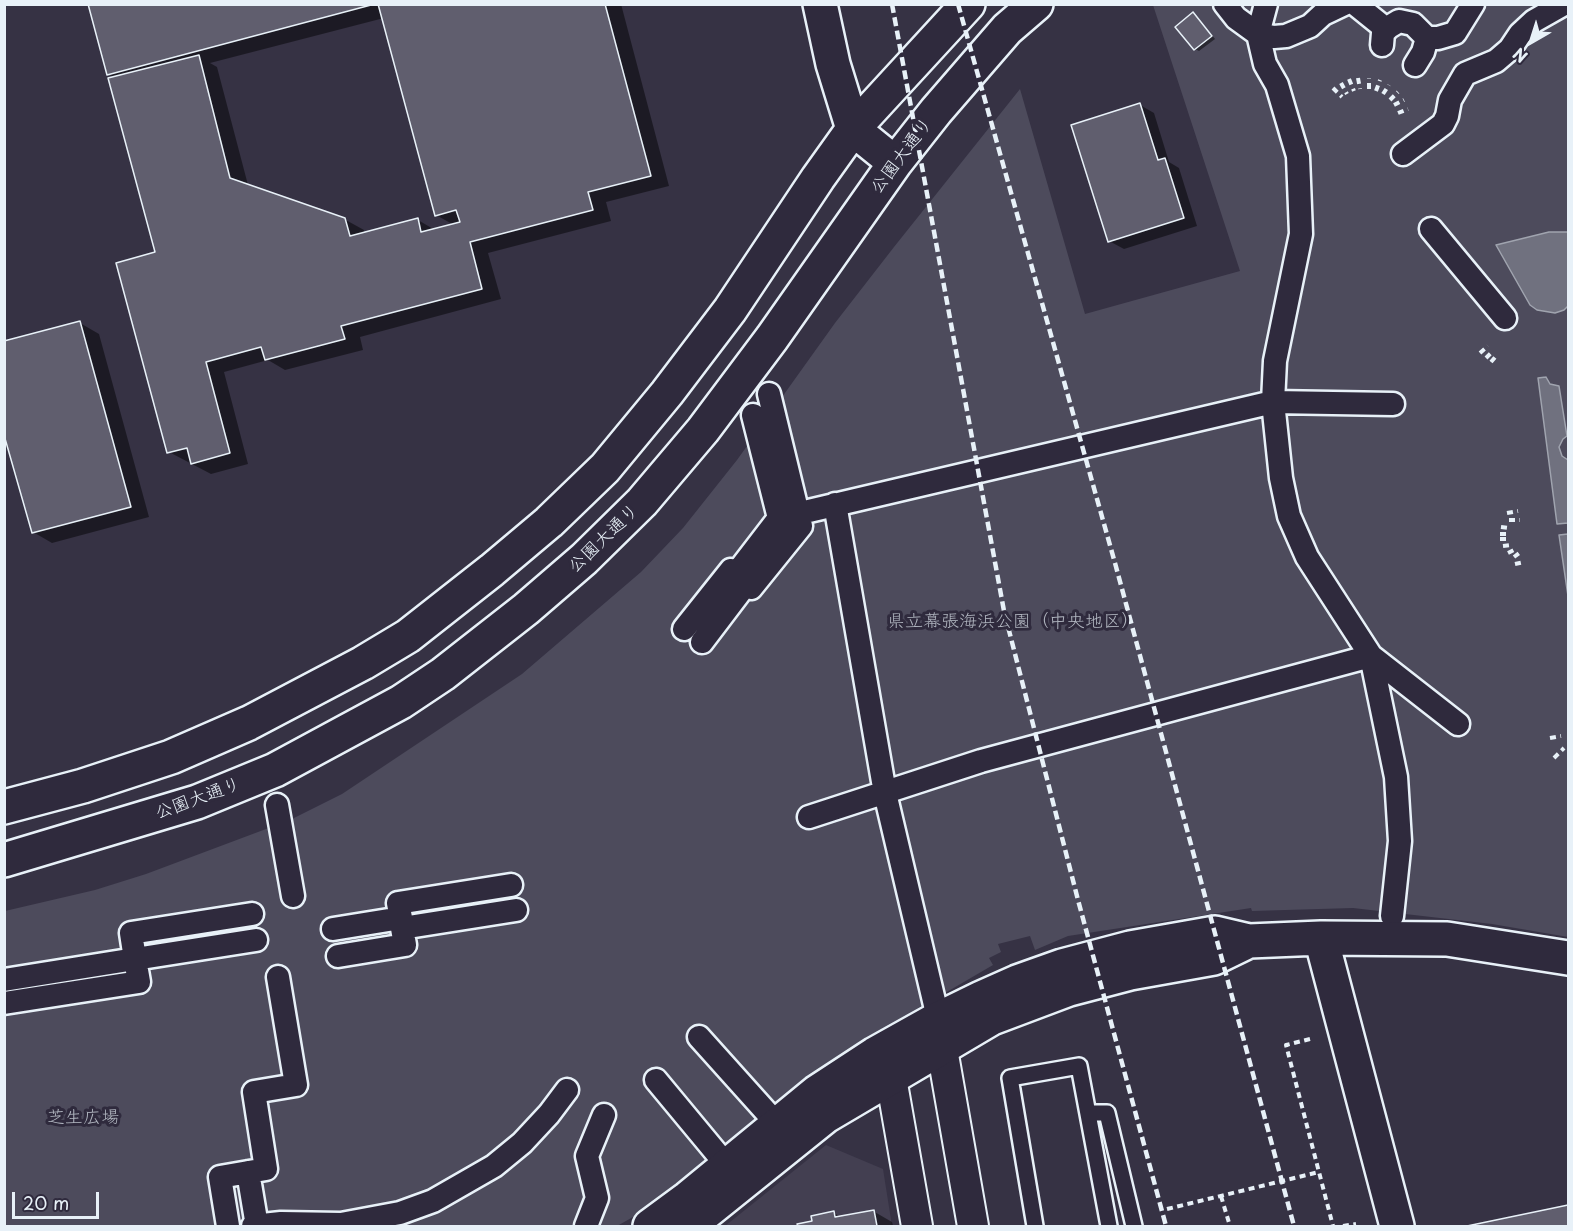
<!DOCTYPE html>
<html>
<head>
<meta charset="utf-8">
<style>
  body { margin:0 }
  #map { position:relative; width:1573px; height:1231px; overflow:hidden; background:#363244; font-family:"Playpen Sans",sans-serif }
  canvas { display:block }
  .frame { position:absolute; inset:0; border:6px solid #e8f1f8; pointer-events:none }
  .north { position:absolute; left:1501px; top:12px; width:60px; height:60px; -webkit-text-stroke:4px #2f2a3d; paint-order:stroke; rotate:219deg; font-size:16px; font-weight:700; line-height:24px; text-align:center; color:#e8f1f8 }
  .north::after { content:''; display:block; margin:auto; width:21px; height:27px; background:#e8f1f8; clip-path:polygon(50% 0,100% 100%,50% 72%,0 100%) }
  .scale { position:absolute; left:12px; top:1192px; width:87px; height:27px; box-sizing:border-box; border:3px solid #e8f1f8; border-top:0; padding-left:8px; font-size:18px; line-height:21px; white-space:nowrap; color:#e8f1f8; -webkit-text-stroke:4px #2f2a3d; paint-order:stroke }
</style>
</head>
<body>
<div id="map">
<canvas width="1573" height="1231"></canvas>
<div class="frame"></div>
<div class="north">N</div>
<div class="scale">20 m</div>
</div>
<script>
const ctx = document.querySelector('canvas').getContext('2d');
ctx.lineJoin = 'round';
function paint(path, color) { ctx.fillStyle = color; ctx.fill(path, 'evenodd'); }
const toPath = rows => new Path2D(rows.map(r => 'M' + r).join(''));
function stroke(path, color, width, dash) { ctx.strokeStyle = color; ctx.lineWidth = width; ctx.lineCap = dash ? 'butt' : 'round'; ctx.setLineDash(dash || []); ctx.stroke(path); }
function drawText(font, color, halo, rows, align = 'center') {
  ctx.font = font + ' "Playpen Sans","Klee One",sans-serif'; ctx.lineWidth = 6; ctx.setLineDash([]); ctx.textBaseline = 'middle'; ctx.strokeStyle = halo; ctx.fillStyle = color; for (const [text, x, y, turn = 0] of rows) {
    ctx.save(); ctx.translate(x, y); ctx.rotate((+turn || 0) * Math.PI / 180); ctx.textAlign = isNaN(turn) ? turn : align; if (halo) ctx.strokeText(text, 0, 0); ctx.fillText(text, 0, 0); ctx.restore();
  }
}
const built = toPath([
  [826,1145,883,1169,892,1226,725,1226]
]);
const green = toPath([
  [1153,5,1568,5,1568,937,1492,924,1353,908,1252,911,1251,908,1068,936,1035,950,1030,936,998,944,1001,952,989,958,993,965,945,993,943,991,817,1077,790,1091,791,1095,708,1164,642,1212,617,1226,5,1226,5,911,95,890,146,874,290,820,342,794,522,674,641,572,683,528,737,460,835,323,894,247,1020,89,1085,314,1240,271]
]);
const water = toPath([
  [1549,232,1568,232,1568,306,1564,310,1555,313,1537,310,1530,305,1496,245,1549,232],
  [1546,377,1550,384,1559,386,1567,436,1563,439,1559,447,1562,456,1568,460,1568,523,1557,524,1538,378,1546,377],
  [1568,534,1568,596,1559,535,1568,534]
]);
const shadow = toPath([
  [90,4,621,4,669,186,606,202,611,221,488,253,501,299,360,337,363,350,285,370,268,360,224,372,248,464,211,474,169,452,156,254,115,78,108,74],
  [384,18,436,215,454,225,435,230,418,220,365,234,364,230,344,219,248,185,217,67,210,63],
  [1193,14,1197,17,1215,39,1199,51,1195,49],
  [1140,105,1154,113,1169,162,1179,168,1197,226,1124,249,1109,241],
  [80,323,99,334,149,517,52,543,33,532],
  [1568,1207,1568,1226,1475,1226],
  [873,1211,892,1222,893,1226,799,1226,799,1225,814,1222,834,1213,841,1217]
]);
const building = toPath([
  [88,4,371,4,371,5,107,75,88,4],
  [378,4,605,4,651,176,588,192,593,210,470,242,482,289,341,326,345,339,265,360,261,347,206,362,230,453,191,464,187,448,167,453,116,263,155,252,108,78,199,55,230,178,345,218,350,236,418,218,421,232,460,222,456,210,435,216,378,4],
  [1193,12,1212,36,1194,50,1175,27,1193,12],
  [1140,103,1158,160,1165,158,1184,218,1108,242,1071,125,1140,103],
  [80,321,131,507,32,533,4,435,4,341,80,321],
  [1568,1205,1568,1226,1467,1226,1568,1205],
  [874,1210,877,1226,798,1226,797,1224,812,1221,811,1216,834,1211,835,1217,874,1210]
]);
const path = toPath([
  [1358,78,1360,89],
  [1349,79,1354,91],
  [1341,83,1347,94],
  [1333,88,1342,97],
  [1369,89,1369,78],
  [1376,91,1380,80],
  [1383,94,1389,85],
  [1390,100,1398,92],
  [1394,105,1404,100],
  [1398,113,1408,109],
  [1480,353,1488,346],
  [1486,358,1493,351],
  [1491,362,1497,355],
  [1507,513,1518,511],
  [1509,520,1520,520],
  [1501,527,1509,528],
  [1500,534,1506,534],
  [1500,539,1507,539],
  [1503,546,1511,545],
  [1508,553,1516,549],
  [1514,557,1522,551],
  [1515,564,1524,562],
  [1550,738,1561,736],
  [1554,758,1564,748],
  [1310,1039,1286,1045,1333,1226],
  [1221,1196,1230,1226],
  [1167,1209,1319,1172],
  [1343,1226,1356,1224]
]);
const service = toPath([
  [1088,1113,1107,1113,1134,1226],
  [1035,1226,1010,1078,1079,1066,1109,1226]
]);
const pedestrian = toPath([
  [1225,4,1236,18,1258,34,1265,64,1277,85,1298,156,1301,234,1275,361,1273,402,1281,478,1289,516,1307,557,1371,656,1458,724],
  [1266,4,1258,34,1274,37,1286,36,1310,26,1323,14,1344,4],
  [1355,4,1386,29],
  [1382,45,1383,33,1389,27,1399,21,1413,24,1427,38],
  [1415,65,1423,52,1427,38,1438,38,1455,33,1473,4],
  [1403,154,1443,124,1447,116,1450,100,1465,74,1496,61,1510,49,1520,34,1534,21,1564,4],
  [1431,229,1505,318],
  [835,504,885,793,935,1005],
  [779,518,1273,402,1393,404],
  [684,629,731,570,736,574,779,518,753,415],
  [702,642,746,584,751,588,801,526,769,394],
  [277,805,293,896],
  [809,817,981,761,1371,656,1396,777,1400,841,1392,916],
  [333,929,401,918,398,903,511,885],
  [338,956,405,945,402,928,516,910],
  [4,980,135,959,131,933,252,914],
  [4,1003,139,982,135,959,256,940],
  [699,1037,769,1115],
  [656,1080,719,1156],
  [248,1172,257,1226],
  [228,1226,220,1177,266,1169,254,1092,296,1085,278,977],
  [253,1226,281,1223,341,1224,400,1213,433,1201,494,1166,522,1143,549,1114,567,1090],
  [586,1226,597,1198,587,1156,604,1115]
]);
const minor = toPath([
  [917,1226,891,1078,906,1036,942,1049,973,1226]
]);
const tertiary = toPath([
  [820,4,833,64,853,129,895,163],
  [4,807,83,786,171,757,249,723,363,663,408,636,492,570,549,522,605,468,667,393,730,310,818,178,853,129,968,4],
  [4,860,197,802,275,770,401,702,443,674,526,609,584,559,642,502,703,430,772,338,895,163,936,111,1007,29,1036,4],
  [1321,938,1397,1226],
  [650,1226,688,1198,817,1092,875,1054,934,1021,981,998,1017,982,1062,966,1130,948,1215,933,1249,941,1321,938,1447,939,1568,958],
  [689,1226,826,1116,992,1018,1069,989,1130,973,1214,958,1249,941]
]);
const rail = toPath([
  [892,4,1004,611,1078,900,1166,1226],
  [958,4,1115,563,1294,1226]
]);
const streetNames = [
  ["公園大通り",902,156,-53],
  ["公園大通り",604,539,-44],
  ["公園大通り",198,799,-20]
];
const parkNames = [
  ["県立幕張海浜公園（中央地区）",1013,622],
  ["芝生広場",83,1118]
];
paint(built, '#433f51');
paint(green, '#4d4b5c');
paint(water, '#70717f');
stroke(water, '#a0a4af', 1.5);
paint(shadow, '#0007');
paint(building, '#605e6e');
stroke(building, '#e8f1f8', 1.5);
stroke(service, '#e8f1f8', 20);
stroke(pedestrian, '#e8f1f8', 27);
stroke(minor, '#e8f1f8', 34);
stroke(tertiary, '#e8f1f8', 38);
stroke(path, '#e8f1f8', 4, [6, 4.5]);
stroke(service, '#2f2a3d', 15);
stroke(pedestrian, '#2f2a3d', 22);
stroke(minor, '#2f2a3d', 30);
stroke(tertiary, '#2f2a3d', 33);
stroke(rail, '#e8f1f8', 4.5, [9, 4.5]);
drawText('18px', '#e8f1f8', '#2f2a3d', streetNames);
drawText('18px', '#b2b7c1', '#2f2a3d', parkNames);
</script>
</body>
</html>
